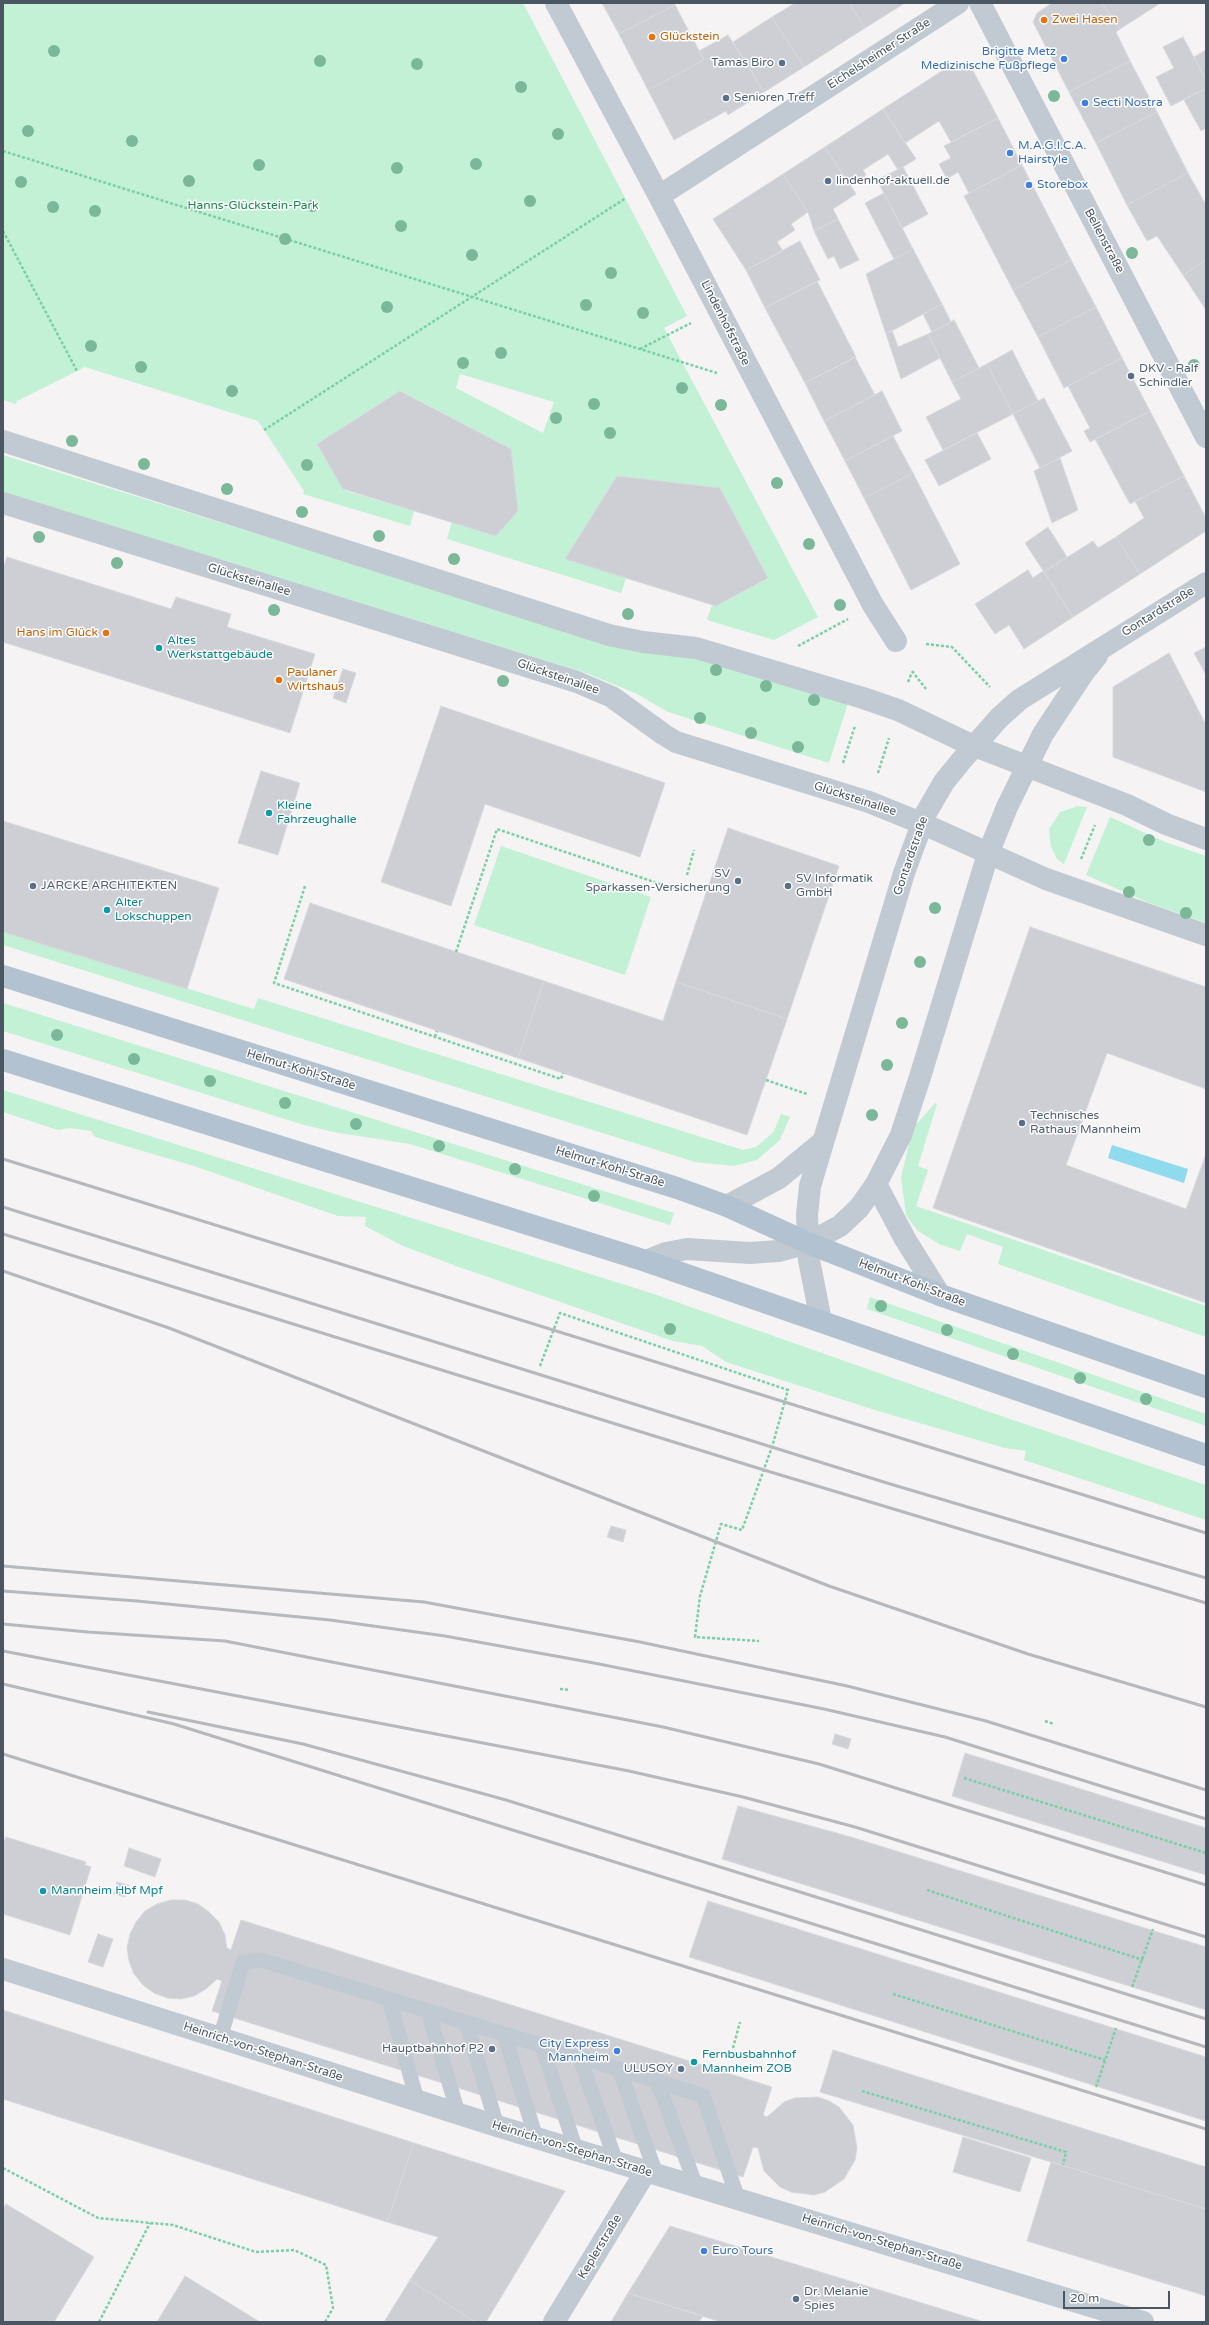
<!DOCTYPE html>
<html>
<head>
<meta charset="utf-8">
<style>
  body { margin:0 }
  #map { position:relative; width:1209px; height:2325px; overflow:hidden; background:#f5f3f3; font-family:"Varela Round",sans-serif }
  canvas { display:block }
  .frame { position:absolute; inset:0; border:4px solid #4a5661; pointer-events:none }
  .scale { position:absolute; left:1063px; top:2291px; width:107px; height:18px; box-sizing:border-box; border:2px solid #4a5661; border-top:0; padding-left:5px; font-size:12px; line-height:14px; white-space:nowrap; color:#4a5661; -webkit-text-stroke:3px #fff; paint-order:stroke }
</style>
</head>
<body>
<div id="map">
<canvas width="1209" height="2325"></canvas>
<div class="frame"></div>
<div class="scale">20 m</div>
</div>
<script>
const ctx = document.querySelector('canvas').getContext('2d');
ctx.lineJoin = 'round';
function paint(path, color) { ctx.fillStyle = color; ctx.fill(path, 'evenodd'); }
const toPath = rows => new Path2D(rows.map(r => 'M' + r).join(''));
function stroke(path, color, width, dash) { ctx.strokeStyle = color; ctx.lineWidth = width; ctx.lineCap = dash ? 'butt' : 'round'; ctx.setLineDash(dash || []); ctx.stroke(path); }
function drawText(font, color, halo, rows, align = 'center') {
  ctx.font = font + ' "Varela Round",sans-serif'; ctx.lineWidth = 3; ctx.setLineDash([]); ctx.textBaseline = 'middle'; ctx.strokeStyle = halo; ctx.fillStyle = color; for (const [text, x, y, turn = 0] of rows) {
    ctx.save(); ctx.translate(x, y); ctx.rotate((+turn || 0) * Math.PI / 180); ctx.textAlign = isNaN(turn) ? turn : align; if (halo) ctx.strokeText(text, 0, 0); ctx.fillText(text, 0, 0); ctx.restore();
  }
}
const green = toPath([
  [3,3,523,3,687,316,664,328,818,617,774,640,707,620,712,605,716,606,768,578,720,488,617,476,565,559,626,578,621,593,447,539,452,522,496,536,518,511,511,449,401,391,317,445,346,491,414,511,410,526,303,494,304,491,258,421,85,367,17,401,16,404,3,400],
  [460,374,554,402,543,433,456,388],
  [3,455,608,643,658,648,848,703,829,763,668,712,637,694,589,674,3,492],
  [1078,806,1087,807,1064,864,1057,859,1051,847,1049,829,1060,812],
  [1110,817,1165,842,1206,856,1206,923,1149,903,1086,875],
  [501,846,651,897,625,975,474,925],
  [3,932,254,1009,258,998,743,1150,756,1147,769,1136,774,1131,781,1114,790,1117,780,1140,757,1160,734,1166,695,1162,3,945],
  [3,1003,674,1213,670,1225,410,1144,333,1132,301,1124,3,1031],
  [3,1090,651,1293,1007,1418,1191,1480,1206,1485,1206,1520,1024,1460,1026,1451,1005,1448,878,1411,726,1362,702,1346,673,1341,459,1267,403,1246,365,1226,366,1217,338,1216,194,1166,95,1137,91,1131,70,1128,58,1130,3,1112],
  [935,1103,937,1104,918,1166,928,1170,916,1206,1206,1306,1206,1337,998,1264,1003,1247,967,1234,960,1251,941,1245,918,1231,906,1215,901,1177,913,1128],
  [870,1297,1206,1414,1206,1426,867,1309]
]);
const water = toPath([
  [1112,1145,1188,1169,1184,1183,1108,1158]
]);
const building = toPath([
  [602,3,674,3,675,5,619,34,602,3],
  [795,3,849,3,865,28,804,67,772,17,795,3],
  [849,3,905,3,865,28,849,3],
  [1052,3,1102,3,1120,29,1116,32,1130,61,1069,92,1033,22,1037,13,1052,3],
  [1102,3,1158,3,1159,4,1120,29,1102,3],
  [675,5,704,60,648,90,619,34,675,5],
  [772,17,804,67,764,92,733,42,772,17],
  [728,35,764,92,728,115,726,111,674,140,648,90,704,60,699,51,728,35],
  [1183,37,1206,80,1206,88,1171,106,1156,77,1174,68,1163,47,1183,37],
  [1206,50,1206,80,1194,57,1206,50],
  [1130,61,1157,112,1096,143,1069,92,1130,61],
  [957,63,970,65,998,118,951,142,939,121,905,143,883,109,948,67,957,63],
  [1206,88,1206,128,1201,131,1184,100,1206,88],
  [883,109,916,159,898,170,888,154,863,170,866,175,850,185,825,147,883,109],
  [1157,112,1188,173,1127,205,1096,143,1157,112],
  [998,118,1022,165,969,193,958,172,947,179,939,164,951,158,944,146,998,118],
  [825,147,856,194,833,209,838,219,814,231,808,212,783,174,825,147],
  [1022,165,1071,260,1013,290,964,196,1022,165],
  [903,167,928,214,902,228,877,180,903,167],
  [1188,173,1206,205,1206,260,1183,275,1157,236,1147,241,1127,205,1188,173],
  [783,174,808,212,791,224,795,230,777,242,783,251,746,270,713,219,783,174],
  [884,193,913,249,894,259,865,203,884,193],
  [838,219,859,260,840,269,834,256,828,259,814,231,838,219],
  [800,241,820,280,765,308,746,270,800,241],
  [913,249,942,304,886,334,866,274,913,249],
  [1071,260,1096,307,1038,337,1013,290,1071,260],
  [1206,260,1206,310,1183,275,1206,260],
  [817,281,856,357,805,383,765,308,817,281],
  [942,304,951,322,932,332,923,314,942,304],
  [1096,307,1122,358,1064,388,1038,337,1096,307],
  [954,320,979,368,952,382,928,334,954,320],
  [892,330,898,347,928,334,940,358,901,379,886,334,892,330],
  [1012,350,1038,401,1013,414,987,364,1012,350],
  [855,357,875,395,824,421,805,383,855,357],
  [1122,358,1150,411,1090,442,1084,431,1090,428,1068,386,1122,358],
  [987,364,1013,414,943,450,926,417,961,399,952,382,987,364],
  [400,391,511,449,518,511,496,536,343,489,317,444,400,391],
  [882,391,902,431,845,461,824,421,882,391],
  [1044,398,1072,451,1040,468,1013,414,1044,398],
  [1150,411,1184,476,1130,504,1095,439,1150,411],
  [977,433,991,459,939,486,925,460,977,433],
  [893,436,913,473,864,498,845,461,893,436],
  [1060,458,1078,510,1052,523,1034,471,1060,458],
  [913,473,960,564,911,590,864,498,913,473],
  [617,476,720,488,768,578,716,606,565,559,617,476],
  [1184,476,1206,518,1206,531,1140,574,1116,537,1144,518,1135,501,1184,476],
  [1048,527,1067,557,1044,572,1025,543,1048,527],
  [1116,537,1140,574,1073,617,1044,572,1093,541,1098,548,1116,537],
  [7,557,171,609,176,597,231,614,227,627,315,654,290,733,3,642,3,569,7,557],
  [1028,570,1033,578,1043,571,1073,617,1024,649,1009,625,995,634,975,604,1028,570],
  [1206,647,1206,675,1194,653,1206,647],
  [1169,653,1206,725,1206,792,1113,757,1113,687,1169,653],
  [343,669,356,673,346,703,333,698,343,669],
  [441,706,665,783,640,857,485,804,451,906,381,882,441,706],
  [261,771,300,783,278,855,238,843,261,771],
  [3,821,219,888,187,989,3,932,3,821],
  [728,828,839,866,787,1019,676,982,728,828],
  [310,903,544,981,518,1058,284,979,310,903],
  [1030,927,1206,987,1206,1089,1107,1053,1066,1165,1186,1209,1206,1154,1206,1303,933,1208,1030,927],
  [544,981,663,1021,676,982,787,1019,747,1135,518,1058,544,981],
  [611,1526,626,1530,623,1542,607,1537,611,1526],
  [835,1734,851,1739,848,1749,832,1744,835,1734],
  [965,1753,1206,1828,1206,1875,952,1796,965,1753],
  [738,1806,851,1837,1206,1947,1206,2010,722,1859,738,1806],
  [6,1837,86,1862,85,1865,91,1867,70,1935,3,1914,3,1840,5,1840,6,1837],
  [129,1848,161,1859,155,1877,124,1866,129,1848],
  [117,1882,129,1885,125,1897,114,1894,117,1882],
  [171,1900,185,1900,198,1904,209,1912,219,1922,225,1935,227,1948,231,1950,241,1920,772,2087,763,2115,767,2117,784,2102,795,2098,818,2097,829,2101,839,2107,853,2125,857,2148,855,2160,844,2179,825,2192,814,2195,791,2192,780,2187,764,2171,758,2148,753,2147,743,2177,212,2011,222,1981,217,1979,206,1989,194,1996,181,1999,167,1998,154,1993,143,1985,134,1974,129,1961,127,1948,130,1934,136,1922,145,1911,157,1904,171,1900],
  [708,1901,1206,2057,1206,2121,689,1957,708,1901],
  [98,1934,113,1939,103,1967,88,1962,98,1934],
  [3,2010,414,2143,387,2222,3,2099,3,2010],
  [833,2050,1206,2167,1206,2209,820,2092,833,2050],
  [963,2137,1031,2158,1020,2192,953,2172,963,2137],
  [414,2143,565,2191,486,2322,475,2322,410,2280,438,2237,387,2222,414,2143],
  [1051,2162,1206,2209,1206,2296,1027,2241,1051,2162],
  [6,2204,94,2257,54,2322,3,2322,3,2209,6,2204],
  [670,2226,984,2322,721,2322,628,2293,670,2226],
  [185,2276,260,2322,157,2322,185,2276],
  [410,2280,475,2322,384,2322,410,2280],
  [628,2293,703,2316,699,2322,611,2322,628,2293]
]);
const path = toPath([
  [3,151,717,373],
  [3,231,77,371],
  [640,349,691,323],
  [264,430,626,198],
  [926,644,952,647,990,687],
  [798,646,848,619],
  [912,671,926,689],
  [908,682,912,672],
  [843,763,855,726],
  [878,773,889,738],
  [1081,859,1095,825],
  [687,875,694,850],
  [305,886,274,983,561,1079,563,1073],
  [456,952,497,829,681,891],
  [435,1037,437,1031],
  [766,1080,807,1094],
  [540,1366,560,1313,788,1390,772,1447,742,1530,721,1524,700,1596,695,1637,759,1641],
  [560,1689,570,1690],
  [1045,1721,1054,1724],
  [964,1778,1206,1853],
  [927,1890,1143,1960],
  [1132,1987,1153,1929],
  [893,1994,1105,2060],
  [733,2048,740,2022],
  [1096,2087,1116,2028],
  [862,2091,1066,2152,1063,2165],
  [3,2168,98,2218,173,2225,256,2252,294,2250,326,2265,333,2308,325,2322],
  [99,2322,150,2223]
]);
const lane = toPath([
  [389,1999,417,2100],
  [428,2011,458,2113],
  [466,2022,497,2126],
  [504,2034,536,2138],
  [220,2038,243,1962,261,1960,619,2069,657,2081,696,2186],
  [542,2046,576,2150],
  [580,2058,616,2162],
  [619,2069,656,2174],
  [657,2081,703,2096,738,2199]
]);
const street = toPath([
  [556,3,659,196,873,605,896,641],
  [980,3,1206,437],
  [659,196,958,3],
  [3,441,609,635,643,642,696,648,863,698,898,710,967,743,1127,805,1166,824,1206,839],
  [3,503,577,682,612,697,663,734,676,742,869,802,921,823,1046,879,1206,935],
  [876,1184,905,1239,940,1295],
  [727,1206,779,1178,820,1144],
  [646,1261,666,1253,687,1249,750,1253,778,1251,808,1243,840,1226,859,1208,876,1184,901,1135,920,1077,988,854,1007,807,1043,734,1084,672,1097,656],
  [821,1321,809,1260,807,1215,810,1186,904,873,926,813,944,782,961,761,999,718,1019,700,1206,583],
  [3,1969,497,2126,1143,2322],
  [554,2322,646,2171]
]);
const primary = toPath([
  [3,976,677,1188,727,1206,808,1243,940,1295,1206,1387],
  [3,1060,646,1261,1206,1455]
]);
const rail = toPath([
  [3,1159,1206,1533],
  [3,1207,887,1483,1206,1578],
  [3,1234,764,1470,1206,1603],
  [3,1271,169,1328,829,1586,1028,1654,1206,1707],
  [3,1566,424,1602,640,1642,847,1686,986,1721,1206,1790],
  [3,1591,137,1601,330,1620,445,1636,594,1663,824,1709,945,1737,1206,1819],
  [3,1624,88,1632,225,1641,663,1727,819,1764,1206,1885],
  [3,1651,629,1771,743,1797,855,1827,1206,1937],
  [3,1684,174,1724,1206,2047],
  [148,1712,303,1744,506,1800,1206,2019],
  [3,1754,1206,2129]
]);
const trees = [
  [54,51],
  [320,61],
  [417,64],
  [521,87],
  [1054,96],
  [28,131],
  [558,134],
  [132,141],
  [476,164],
  [259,165],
  [397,168],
  [189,181],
  [21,182],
  [530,201],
  [312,206],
  [53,207],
  [95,211],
  [401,226],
  [285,239],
  [1132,253],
  [472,255],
  [611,273],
  [586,305],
  [387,307],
  [643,313],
  [91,346],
  [501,353],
  [463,363],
  [1194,365],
  [141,367],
  [682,388],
  [232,391],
  [594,404],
  [721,405],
  [556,418],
  [610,433],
  [72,441],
  [144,464],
  [307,465],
  [777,483],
  [227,489],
  [302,512],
  [379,536],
  [39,537],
  [809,544],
  [454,559],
  [117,563],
  [840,605],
  [274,610],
  [628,614],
  [716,670],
  [503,681],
  [766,686],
  [814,700],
  [700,718],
  [751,733],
  [798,747],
  [1149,840],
  [1129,892],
  [935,908],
  [1186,913],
  [920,962],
  [902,1023],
  [57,1035],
  [134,1059],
  [887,1065],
  [210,1081],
  [285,1103],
  [872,1115],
  [356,1124],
  [439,1146],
  [515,1169],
  [594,1196],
  [881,1306],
  [670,1329],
  [947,1330],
  [1013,1354],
  [1080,1378],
  [1146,1399]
];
const markers = [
  [1044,20,4,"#e8710a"],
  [652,37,4,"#e8710a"],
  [1064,59,4,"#3f7fe0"],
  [782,63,4,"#5c6f8a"],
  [726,98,4,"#5c6f8a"],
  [1085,103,4,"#3f7fe0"],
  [1010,153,4,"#3f7fe0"],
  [828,181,4,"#5c6f8a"],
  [1029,185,4,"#3f7fe0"],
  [1131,376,4,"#5c6f8a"],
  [106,633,4,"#e8710a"],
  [159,648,4,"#0f9aa8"],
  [279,680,4,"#e8710a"],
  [269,813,4,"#0f9aa8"],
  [738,881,4,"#5c6f8a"],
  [33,886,4,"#5c6f8a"],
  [788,886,4,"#5c6f8a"],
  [107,910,4,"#0f9aa8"],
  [1022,1123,4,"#5c6f8a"],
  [43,1891,4,"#0f9aa8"],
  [492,2049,4,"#5c6f8a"],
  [617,2051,4,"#3f7fe0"],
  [694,2062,4,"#0f9aa8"],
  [681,2069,4,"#5c6f8a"],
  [704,2251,4,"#3f7fe0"],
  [796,2299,4,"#5c6f8a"]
];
const foodNames = [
  ["Zwei Hasen",1052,20],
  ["Glückstein",660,37],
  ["Hans im Glück",98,633,"right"],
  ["Paulaner",287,673],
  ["Wirtshaus",287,687]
];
const shopNames = [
  ["Brigitte Metz",1056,52,"right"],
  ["Medizinische Fußpflege",1056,66,"right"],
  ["Secti Nostra",1093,103],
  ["M.A.G.I.C.A.",1018,146],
  ["Hairstyle",1018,160],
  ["Storebox",1037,185],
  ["City Express",609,2044,"right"],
  ["Mannheim",609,2058,"right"],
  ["Euro Tours",712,2251]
];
const streetNames = [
  ["Eichelsheimer Straße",879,54,-33],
  ["Bellenstraße",1104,241,62],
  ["Lindenhofstraße",725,323,63],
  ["Glücksteinallee",249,580,17],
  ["Gontardstraße",1158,612,-32],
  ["Glücksteinallee",558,677,19],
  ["Glücksteinallee",855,799,18],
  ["Gontardstraße",911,856,-71],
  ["Helmut-Kohl-Straße",301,1070,17],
  ["Helmut-Kohl-Straße",610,1167,17],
  ["Helmut-Kohl-Straße",912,1283,21],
  ["Heinrich-von-Stephan-Straße",263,2052,18],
  ["Heinrich-von-Stephan-Straße",572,2149,17],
  ["Heinrich-von-Stephan-Straße",882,2242,17],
  ["Keplerstraße",600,2247,-59]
];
const serviceNames = [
  ["Tamas Biro",774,63,"right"],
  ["Senioren Treff",734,98],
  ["lindenhof-aktuell.de",836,181],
  ["DKV - Ralf",1139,369],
  ["Schindler",1139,383],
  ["SV",730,874,"right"],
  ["Sparkassen-Versicherung",730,888,"right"],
  ["SV Informatik",796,879],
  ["GmbH",796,893],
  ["JARCKE ARCHITEKTEN",41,886],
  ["Technisches",1030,1116],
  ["Rathaus Mannheim",1030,1130],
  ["Hauptbahnhof P2",484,2049,"right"],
  ["ULUSOY",673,2069,"right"],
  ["Dr. Melanie",804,2292],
  ["Spies",804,2306]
];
const parkNames = [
  ["Hanns-Glückstein-Park",253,206]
];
const cultureNames = [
  ["Altes",167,641],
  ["Werkstattgebäude",167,655],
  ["Kleine",277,806],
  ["Fahrzeughalle",277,820],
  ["Alter",115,903],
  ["Lokschuppen",115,917],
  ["Mannheim Hbf Mpf",51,1891],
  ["Fernbusbahnhof",702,2055],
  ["Mannheim ZOB",702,2069]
];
paint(green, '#c3f1d5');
paint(water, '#90daee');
paint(building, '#cdcfd5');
stroke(building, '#d7d9de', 1);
stroke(path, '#7ad0a6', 2.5, [3, 2]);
stroke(lane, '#c1cad2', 15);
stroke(street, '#c1cad2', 22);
stroke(primary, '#b3c2d1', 22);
stroke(rail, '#b5b8bd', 3);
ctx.fillStyle = '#7bb799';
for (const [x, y] of trees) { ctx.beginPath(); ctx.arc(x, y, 6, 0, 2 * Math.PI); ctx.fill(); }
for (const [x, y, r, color] of markers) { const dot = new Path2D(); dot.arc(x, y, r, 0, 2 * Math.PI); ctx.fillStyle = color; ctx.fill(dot); stroke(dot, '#fff', 1.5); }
drawText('12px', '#c56008', '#fff', foodNames, 'left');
drawText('12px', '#366cbe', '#fff', shopNames, 'left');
drawText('12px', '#4a5661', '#fff', streetNames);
drawText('12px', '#4e5e75', '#fff', serviceNames, 'left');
drawText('12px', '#17864f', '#fff', parkNames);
drawText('12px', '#0d838f', '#fff', cultureNames, 'left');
</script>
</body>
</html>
